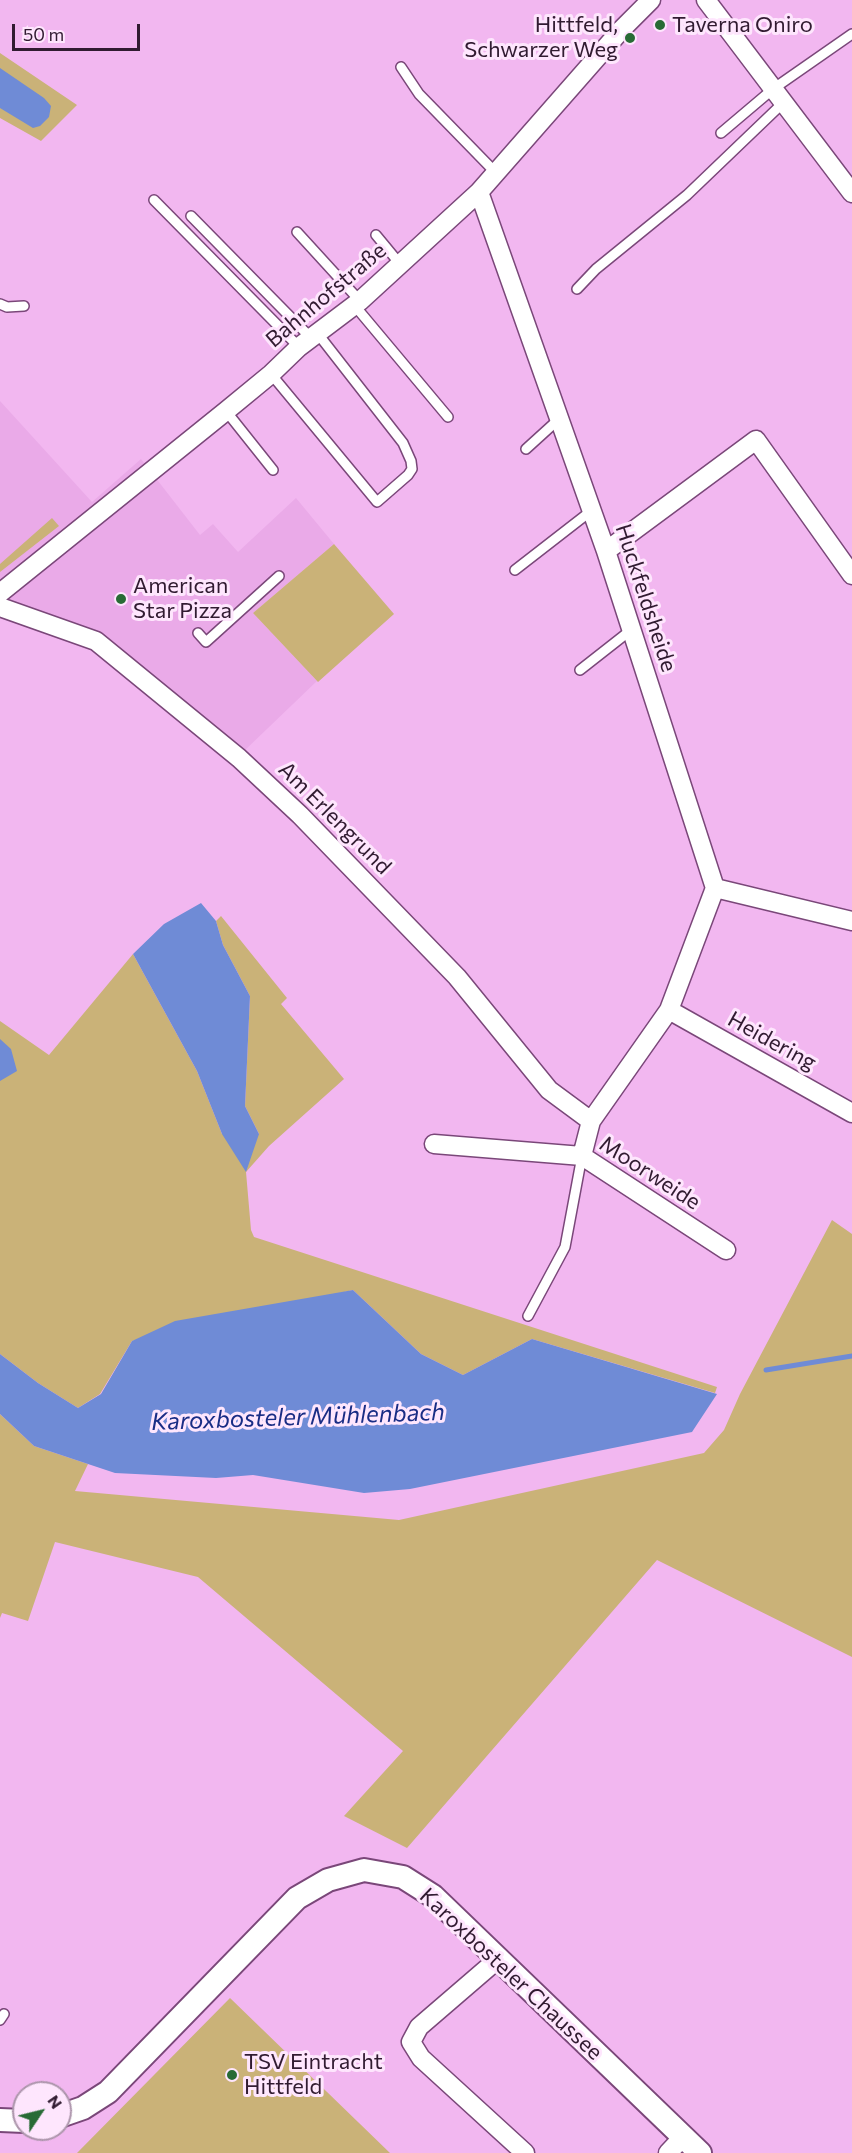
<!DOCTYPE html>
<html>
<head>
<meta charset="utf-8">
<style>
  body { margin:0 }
  #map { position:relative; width:852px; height:2153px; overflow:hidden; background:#f2b7f0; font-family:Commissioner,sans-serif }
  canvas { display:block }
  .north { position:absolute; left:12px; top:2081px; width:60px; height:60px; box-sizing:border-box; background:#fee6fd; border:2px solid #ac95ab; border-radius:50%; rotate:55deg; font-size:16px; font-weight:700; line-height:24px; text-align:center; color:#311b31 }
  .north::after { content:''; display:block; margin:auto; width:21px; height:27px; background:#286b35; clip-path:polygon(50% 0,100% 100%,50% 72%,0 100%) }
  .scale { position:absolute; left:12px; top:24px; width:128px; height:27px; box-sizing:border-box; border:3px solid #311b31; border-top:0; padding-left:8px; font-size:18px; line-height:21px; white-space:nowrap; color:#311b31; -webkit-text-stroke:4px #fee6fd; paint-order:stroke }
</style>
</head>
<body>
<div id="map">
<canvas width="852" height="2153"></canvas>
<div class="north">N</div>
<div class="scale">50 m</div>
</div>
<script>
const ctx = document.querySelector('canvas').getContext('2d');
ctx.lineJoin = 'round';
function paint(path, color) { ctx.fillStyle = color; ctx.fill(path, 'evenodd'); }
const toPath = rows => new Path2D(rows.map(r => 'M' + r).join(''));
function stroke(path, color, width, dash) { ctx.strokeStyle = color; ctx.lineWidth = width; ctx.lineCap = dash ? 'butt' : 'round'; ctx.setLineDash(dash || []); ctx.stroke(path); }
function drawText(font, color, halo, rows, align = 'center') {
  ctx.font = font + ' Commissioner,sans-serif'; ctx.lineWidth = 6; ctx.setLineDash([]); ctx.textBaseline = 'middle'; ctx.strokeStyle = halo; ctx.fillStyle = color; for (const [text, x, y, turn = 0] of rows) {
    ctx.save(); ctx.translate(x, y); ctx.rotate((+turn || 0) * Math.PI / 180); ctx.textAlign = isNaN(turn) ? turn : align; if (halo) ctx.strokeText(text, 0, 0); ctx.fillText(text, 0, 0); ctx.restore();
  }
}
const built = toPath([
  [0,401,92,502,141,459,200,535,213,524,238,552,296,498,334,544,253,613,317,681,243,752,99,635,0,601]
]);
const green = toPath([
  [0,53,77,105,41,141,0,118],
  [52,518,59,526,0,572,0,564],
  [334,544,394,614,318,682,253,613],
  [221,916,287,998,281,1004,344,1079,269,1146,246,1172,251,1230,254,1237,717,1387,715,1393,532,1339,463,1375,421,1354,353,1290,132,1341,100,1394,78,1408,38,1383,0,1354,0,1021,49,1055,133,954,197,1071,222,1134,259,1134,245,1106,250,996,223,945,216,921],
  [832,1220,852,1234,852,1657,657,1560,407,1848,344,1816,403,1751,198,1577,55,1542,28,1621,2,1613,0,1618,0,1414,34,1446,88,1464,75,1491,399,1520,704,1453,724,1430,740,1394],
  [230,1998,390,2153,77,2153]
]);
const water = toPath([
  [0,68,44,98,51,106,49,117,40,126,33,128,0,108],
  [201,903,216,921,223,945,250,996,245,1106,259,1134,246,1172,222,1134,197,1071,133,954,164,924],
  [0,1039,11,1049,17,1071,0,1081],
  [353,1290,421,1354,463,1375,532,1339,717,1394,692,1432,410,1489,364,1493,253,1475,216,1478,115,1473,34,1446,0,1414,0,1354,38,1383,78,1408,101,1394,132,1341,175,1321]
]);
const stream = toPath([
  [766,1370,852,1356]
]);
const service = toPath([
  [401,67,419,94,496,173],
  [721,133,773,89,852,34],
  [154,200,299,347],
  [191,216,311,338],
  [297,232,360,301],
  [376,235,400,264],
  [577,289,596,269,687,195,783,103],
  [0,304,7,307,24,306],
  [355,306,448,417],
  [271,374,377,502,408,475,412,469,411,461,403,443,318,334],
  [226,411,273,470],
  [526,449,559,419],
  [515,570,591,511],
  [198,633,206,642,279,576],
  [580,670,631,630],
  [528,1316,565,1247,582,1156],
  [0,2020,4,2014]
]);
const minor = toPath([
  [706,0,852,193],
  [479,192,606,551,715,888],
  [606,551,756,440,852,575],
  [0,593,226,411,271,374,299,347,360,301,479,192,622,29,651,0],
  [0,607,96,641,239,758,300,815,457,977,549,1090,591,1121],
  [715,888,852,921],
  [669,1010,852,1113],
  [434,1144,582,1156,726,1250],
  [582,1156,591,1121,669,1010,715,888],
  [498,1959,419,2027,411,2042,421,2058,525,2153],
  [668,2153,683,2137]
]);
const tertiary = toPath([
  [60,2116,83,2108,108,2092,297,1898,328,1880,364,1870,403,1877,433,1896,700,2153],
  [0,2120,24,2121]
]);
const markers = [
  [660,25,6,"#286b35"],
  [630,38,6,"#286b35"],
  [121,599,6,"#286b35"],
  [232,2075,6,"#286b35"]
];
const poiNames = [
  ["Hittfeld,",618,25,"right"],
  ["Schwarzer Weg",618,50,"right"],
  ["Taverna Oniro",672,25],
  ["American",133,586],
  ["Star Pizza",133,611],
  ["TSV Eintracht",244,2062],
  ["Hittfeld",244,2087]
];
const streetNames = [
  ["Bahnhofstraße",326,295,-40],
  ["Huckfeldsheide",646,598,72],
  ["Am Erlengrund",335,818,45],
  ["Heidering",772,1041,29],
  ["Moorweide",650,1173,33],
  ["Karoxbosteler Chaussee",511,1974,43]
];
const waterNames = [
  ["Karoxbosteler Mühlenbach",298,1417,-2]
];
paint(built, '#eaaae8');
paint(green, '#cab278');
paint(water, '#6f8bd6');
stroke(stream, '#6f8bd6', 5);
stroke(service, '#7a4779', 12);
stroke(minor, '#7a4779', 21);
stroke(tertiary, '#7a4779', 26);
stroke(service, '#fff', 9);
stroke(minor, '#fff', 18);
stroke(tertiary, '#fff', 22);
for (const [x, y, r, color] of markers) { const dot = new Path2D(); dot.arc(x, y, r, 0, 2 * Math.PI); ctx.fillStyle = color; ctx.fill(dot); stroke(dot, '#fee6fd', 2); }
drawText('22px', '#311b31', '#fee6fd', poiNames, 'left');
drawText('22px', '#311b31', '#fee6fd', streetNames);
drawText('italic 24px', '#192d85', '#fee6fd', waterNames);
</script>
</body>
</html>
